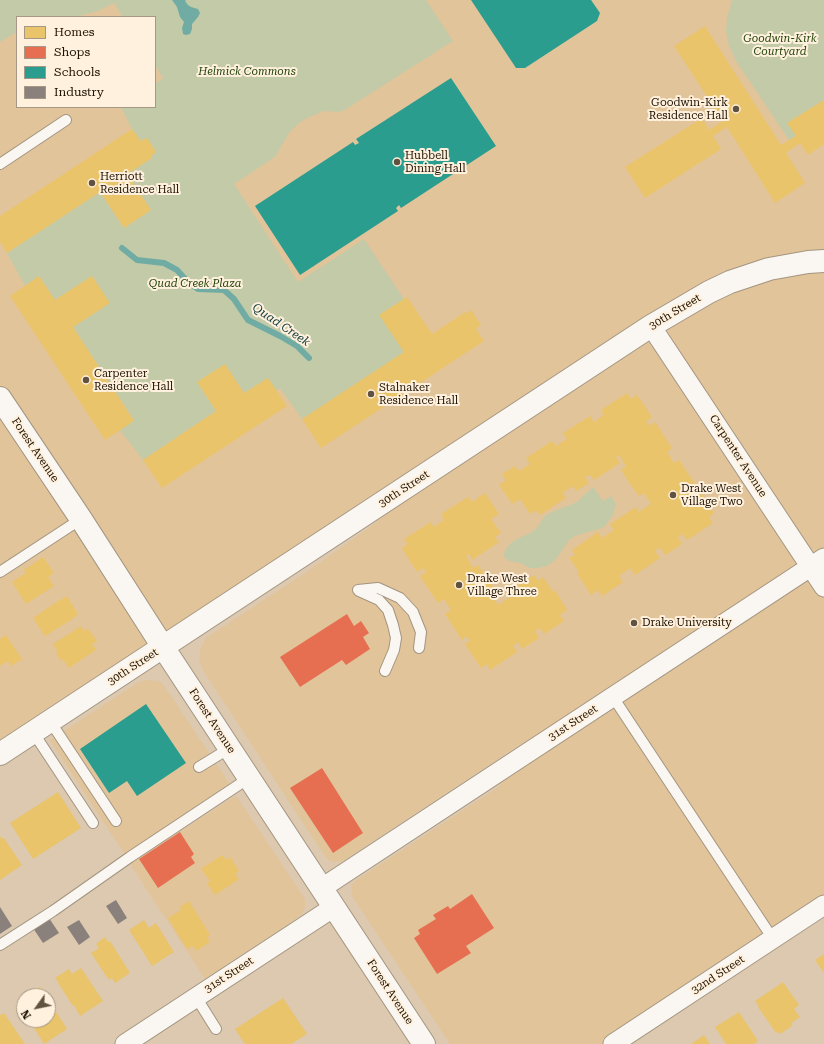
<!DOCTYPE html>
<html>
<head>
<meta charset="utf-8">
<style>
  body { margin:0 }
  #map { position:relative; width:824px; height:1044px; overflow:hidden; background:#dcc9af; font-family:"Roboto Serif",serif }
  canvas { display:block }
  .legend { position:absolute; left:16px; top:16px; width:140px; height:92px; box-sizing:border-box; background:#fff1de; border:1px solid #a59886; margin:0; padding:5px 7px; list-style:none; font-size:12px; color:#1e1202 }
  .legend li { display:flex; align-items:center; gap:8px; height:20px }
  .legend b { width:20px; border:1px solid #a59886 }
  .north { position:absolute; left:16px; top:988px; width:40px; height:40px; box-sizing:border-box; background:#fff1de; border:1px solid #a59886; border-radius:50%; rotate:237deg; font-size:11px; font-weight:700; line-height:16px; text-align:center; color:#1e1202 }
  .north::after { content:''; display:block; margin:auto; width:14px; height:18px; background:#60523f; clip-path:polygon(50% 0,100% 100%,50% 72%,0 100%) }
</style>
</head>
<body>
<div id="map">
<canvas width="824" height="1044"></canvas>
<ul class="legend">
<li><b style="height:11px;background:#e9c46a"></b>Homes</li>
<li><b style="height:11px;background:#e76f51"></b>Shops</li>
<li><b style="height:11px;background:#2a9d8f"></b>Schools</li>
<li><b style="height:11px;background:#8a817c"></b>Industry</li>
</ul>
<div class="north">N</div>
</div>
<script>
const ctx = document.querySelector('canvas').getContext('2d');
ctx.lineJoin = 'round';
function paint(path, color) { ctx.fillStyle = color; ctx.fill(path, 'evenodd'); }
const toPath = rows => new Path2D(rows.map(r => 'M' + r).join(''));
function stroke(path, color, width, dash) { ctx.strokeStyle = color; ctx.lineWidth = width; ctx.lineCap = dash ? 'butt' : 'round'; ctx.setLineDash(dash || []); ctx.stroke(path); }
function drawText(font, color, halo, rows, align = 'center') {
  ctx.font = font + ' "Roboto Serif",serif'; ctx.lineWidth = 4; ctx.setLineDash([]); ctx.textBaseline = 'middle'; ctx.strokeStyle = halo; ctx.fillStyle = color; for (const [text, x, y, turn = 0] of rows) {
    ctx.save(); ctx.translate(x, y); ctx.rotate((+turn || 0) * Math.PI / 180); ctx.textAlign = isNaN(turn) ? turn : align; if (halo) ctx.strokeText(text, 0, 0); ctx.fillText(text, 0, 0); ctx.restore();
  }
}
const built = toPath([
  [0,0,824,0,824,905,612,1044,450,1044,352,896,351,888,352,884,355,881,500,786,492,773,526,751,521,744,343,861,334,862,330,861,326,858,204,672,201,665,199,659,200,651,202,645,206,638,305,573,377,522,368,507,0,754],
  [17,17,155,17,155,107,17,107],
  [145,680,158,681,163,684,229,783,228,786,125,855,50,740,139,682],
  [235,796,237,797,305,899,305,907,302,914,290,923,205,979,130,864]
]);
const green = toPath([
  [0,0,426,0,453,41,343,111,337,112,324,111,307,118,298,124,289,133,275,157,234,184,298,282,364,239,404,299,380,315,404,352,302,419,280,388,276,391,268,378,244,393,225,364,197,382,216,411,143,460,120,430,134,420,73,327,110,303,106,298,92,276,55,300,39,276,25,286,7,253,100,192,124,228,151,210,127,174,152,158,151,156,156,152,147,138,141,141,132,129,121,107,155,107,155,84,163,78,155,65,155,17,123,17,114,3,98,11,76,17,17,17,17,32,0,42],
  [732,0,824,0,824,100,788,123,796,136,789,140,736,61,729,46,726,31,727,18],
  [593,487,603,501,611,496,616,504,613,515,604,527,599,529,584,533,575,536,569,540,556,559,547,566,538,568,529,568,521,563,509,561,503,556,506,549,511,543,517,539,532,532,536,529,545,516,554,511,570,505,577,502]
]);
const water = toPath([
  [172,0,186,0,185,1,188,5,191,7,198,9,200,13,198,17,192,24,192,29,190,34,186,35,183,34,182,28,184,22,180,17,177,7]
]);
const homes = toPath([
  [705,26,781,145,796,136,787,123,824,100,824,144,808,155,800,143,786,153,805,183,775,203,727,127,713,136,721,149,645,198,625,167,702,118,709,130,723,121,674,46],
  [132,129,141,141,147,138,156,152,151,156,152,158,127,174,151,210,124,228,100,192,7,253,0,242,0,216],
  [39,276,55,300,92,276,110,303,73,327,134,421,105,440,10,296],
  [407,297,432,334,465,312,466,314,471,310,481,325,476,329,484,341,321,448,302,419,404,352,379,315],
  [225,364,244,393,268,378,287,406,162,488,143,460,216,411,197,382],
  [627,393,631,399,637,395,652,417,646,421,650,426,655,422,672,448,667,452,674,463,679,460,696,485,691,489,694,493,699,490,714,513,709,517,713,523,687,540,683,534,678,537,682,544,665,555,660,547,655,551,660,558,635,575,630,568,619,576,623,582,602,596,598,590,591,595,577,573,579,572,569,558,575,555,572,550,598,532,602,538,614,530,610,524,636,507,639,512,651,504,644,493,639,496,630,484,621,470,626,466,619,455,616,457,620,463,594,480,590,475,585,477,589,483,576,491,573,486,562,493,566,498,540,515,536,510,530,514,520,499,512,504,499,485,506,480,502,474,515,466,519,471,530,464,526,458,552,441,556,446,567,439,563,433,590,416,594,422,604,415,601,410],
  [485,493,499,514,491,519,501,533,495,537,499,542,472,560,469,554,466,556,473,568,478,565,496,591,491,594,498,605,510,597,507,593,534,575,538,581,543,577,553,592,555,590,567,610,560,615,564,621,544,634,540,628,535,631,539,638,522,649,518,642,513,646,517,652,490,670,487,664,481,668,465,644,470,641,467,636,462,640,445,614,451,610,444,599,438,603,420,576,426,572,423,568,417,572,402,548,408,544,404,539,431,522,434,527,444,520,441,514,468,497,472,502],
  [43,557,54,573,48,577,54,586,26,604,12,582,26,573,24,570],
  [67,596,78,614,73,618,74,618,45,636,33,618,61,599,61,600],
  [81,626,84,631,88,629,97,641,92,644,96,650,69,668,63,659,61,661,56,653,58,652,53,644],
  [6,635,22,659,11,666,8,661,0,666,0,639],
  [58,792,81,828,33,859,10,823],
  [0,836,2,839,4,838,22,865,0,880],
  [222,855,226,860,230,857,239,871,235,874,239,879,215,895,207,883,210,881,201,869],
  [189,901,210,935,207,937,210,942,196,951,193,946,187,949,168,918,181,910,180,907],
  [144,920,149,928,156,923,174,952,152,966,129,930],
  [105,937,108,942,110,941,130,973,115,983,112,978,109,980,91,953,99,948,96,944],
  [824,954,824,973,815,960],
  [81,968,103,1001,80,1016,74,1005,73,1006,58,983,59,983,55,978,69,969,72,974],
  [783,982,799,1005,794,1009,800,1017,791,1023,792,1026,780,1034,778,1032,776,1033,758,1007,759,1006,755,1001],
  [40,987,46,996,26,996],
  [24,998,24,1013,17,1002],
  [283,998,307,1034,291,1044,245,1044,235,1029],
  [48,999,67,1029,44,1044,29,1020,48,1020],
  [739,1012,758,1041,754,1044,726,1044,715,1027],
  [4,1013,25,1044,0,1044,0,1015],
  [704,1035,710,1044,691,1044]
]);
const shops = toPath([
  [347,614,354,626,361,621,369,633,363,637,370,649,346,665,342,660,300,687,280,657],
  [322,768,363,833,333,853,290,788],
  [180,832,194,854,191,857,195,863,158,888,139,859],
  [472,894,494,928,466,946,471,953,437,974,414,938,420,934,418,930,436,919,433,915,448,906,450,909]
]);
const schools = toPath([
  [471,0,591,0,600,13,597,21,525,68,516,68],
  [451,78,496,146,401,208,399,205,396,208,398,211,300,275,255,206,353,142,355,145,359,143,356,139],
  [146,704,186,763,137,796,127,781,109,793,80,749]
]);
const industry = toPath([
  [116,900,127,918,118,924,106,906],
  [0,907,12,926,0,934],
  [49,918,59,933,43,943,33,928],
  [79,920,90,937,79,945,67,927]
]);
const stream = toPath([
  [122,248,137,260,164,263,177,270,189,283,198,289,224,290,234,299,248,320,280,336,297,346,309,358]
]);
const lane = toPath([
  [0,164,66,120],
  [0,572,81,519],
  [358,590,378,588,400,598,413,612,421,632,419,648],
  [359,591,379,600,388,610,393,625,396,638,394,650,385,671],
  [613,697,773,939],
  [50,721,116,821],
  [33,732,93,823],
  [199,767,230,748],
  [0,945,53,911,130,857,249,778],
  [196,997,216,1029]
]);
const street = toPath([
  [651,326,824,587],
  [322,888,824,558],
  [125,1044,334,907],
  [613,1044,824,905]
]);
const secondary = toPath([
  [0,398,81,519,163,647,424,1044],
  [0,754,651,326,709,292,730,282,769,269,808,262,824,261]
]);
const markers = [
  [736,109,4,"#60523f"],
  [397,162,4,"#60523f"],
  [92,183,4,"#60523f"],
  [86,380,4,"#60523f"],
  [371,394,4,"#60523f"],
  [673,495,4,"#60523f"],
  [459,585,4,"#60523f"],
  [634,623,4,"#60523f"]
];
const parkNames = [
  ["Goodwin-Kirk",780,39],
  ["Courtyard",780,52],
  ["Helmick Commons",247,72],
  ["Quad Creek Plaza",195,284]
];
const poiNames = [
  ["Goodwin-Kirk",728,103,"right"],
  ["Residence Hall",728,116,"right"],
  ["Hubbell",405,156],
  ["Dining Hall",405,169],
  ["Herriott",100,177],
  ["Residence Hall",100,190],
  ["Carpenter",94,374],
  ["Residence Hall",94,387],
  ["Stalnaker",379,388],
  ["Residence Hall",379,401],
  ["Drake West",681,489],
  ["Village Two",681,502],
  ["Drake West",467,579],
  ["Village Three",467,592],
  ["Drake University",642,623]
];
const streetNames = [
  ["30th Street",675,312,-31],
  ["Forest Avenue",35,450,56],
  ["Carpenter Avenue",738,456,57],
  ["30th Street",404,489,-33],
  ["30th Street",133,667,-33],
  ["Forest Avenue",212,721,57],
  ["31st Street",573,723,-33],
  ["31st Street",229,975,-33],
  ["32nd Street",718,975,-33],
  ["Forest Avenue",390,992,57]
];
const waterNames = [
  ["Quad Creek",281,325,34]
];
paint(built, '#e2c49a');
paint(green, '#c3caa7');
paint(water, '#71aca4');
paint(homes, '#e9c46a');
paint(shops, '#e76f51');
paint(schools, '#2a9d8f');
paint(industry, '#8a817c');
stroke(stream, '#71aca4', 6);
stroke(lane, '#a39580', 12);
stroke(street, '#a39580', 21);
stroke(secondary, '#a39580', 24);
stroke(lane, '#faf7f3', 10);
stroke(street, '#faf7f3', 19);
stroke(secondary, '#faf7f3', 22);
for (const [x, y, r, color] of markers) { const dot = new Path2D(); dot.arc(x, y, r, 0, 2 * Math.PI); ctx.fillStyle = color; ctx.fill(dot); stroke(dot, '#fff1de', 1.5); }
drawText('italic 11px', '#22440a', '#fff1de', parkNames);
drawText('11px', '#1e1202', '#fff1de', poiNames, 'left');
drawText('11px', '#1e1202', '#fff1de', streetNames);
drawText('italic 12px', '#154040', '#fff1de', waterNames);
</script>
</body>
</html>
